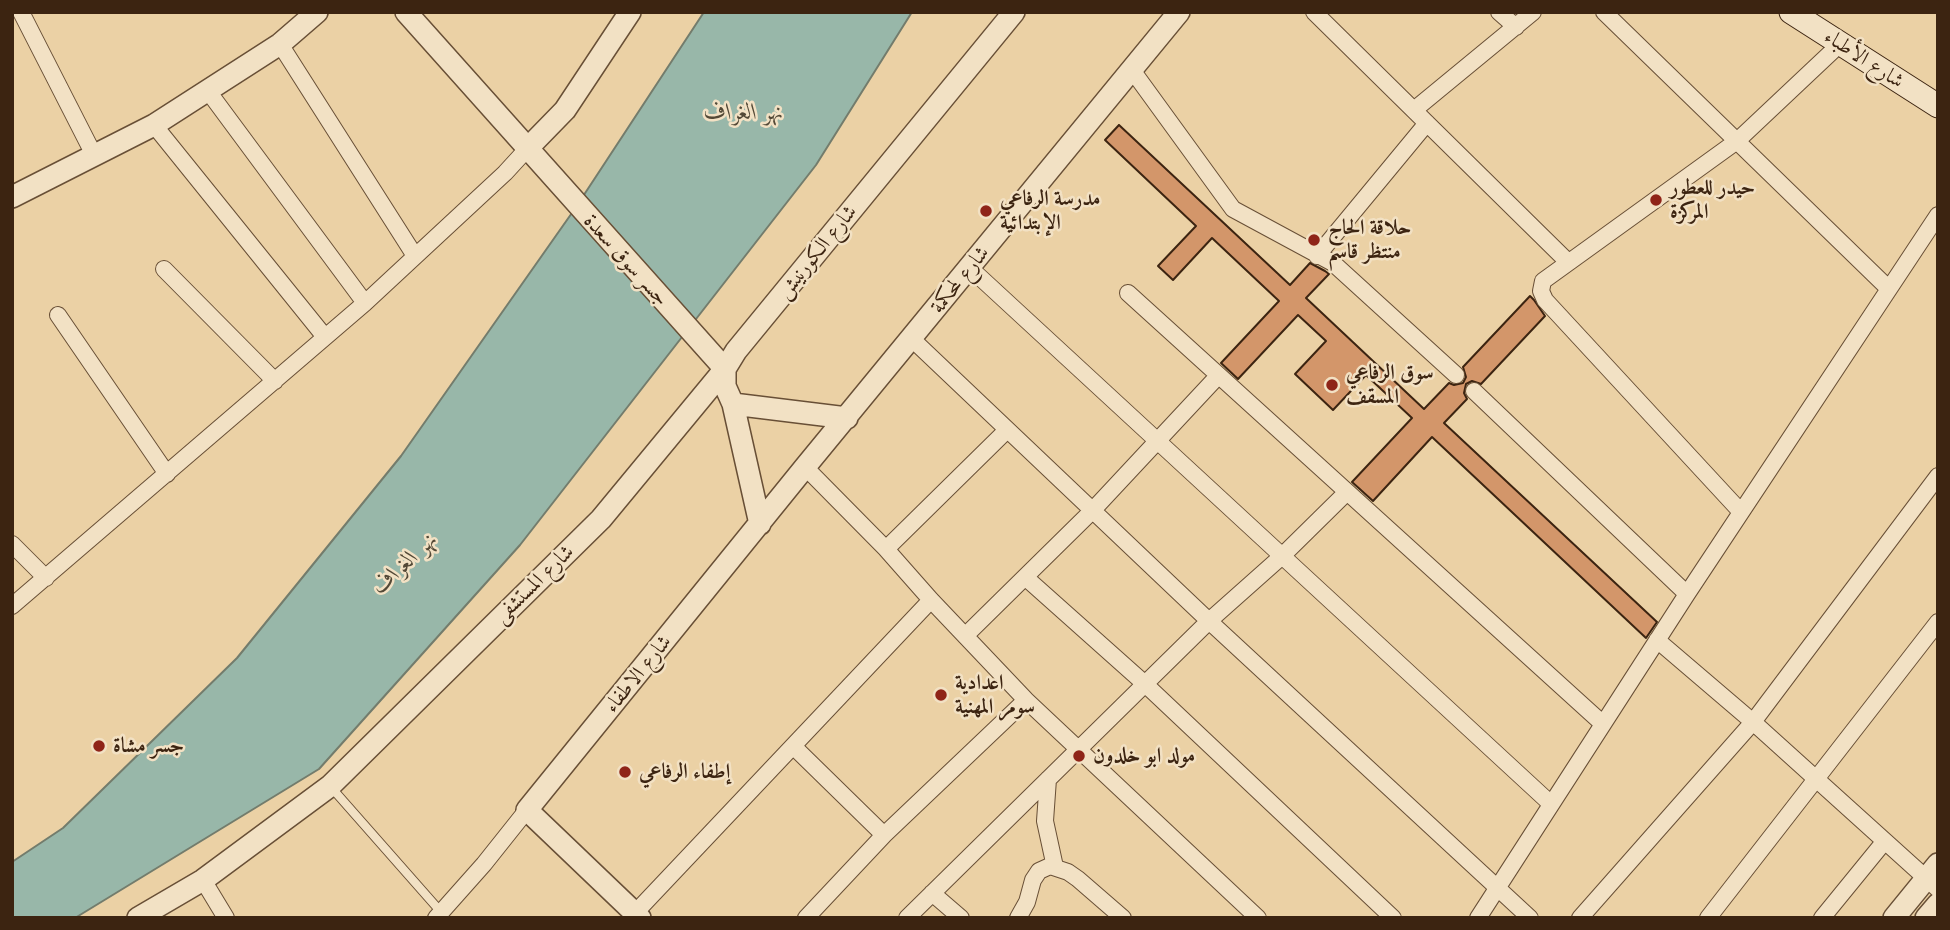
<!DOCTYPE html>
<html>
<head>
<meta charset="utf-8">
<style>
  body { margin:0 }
  #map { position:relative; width:1950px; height:930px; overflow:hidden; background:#ebd1a5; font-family:"Libre Caslon Text",serif }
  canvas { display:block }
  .frame { position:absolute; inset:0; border:14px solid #3c2411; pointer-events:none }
</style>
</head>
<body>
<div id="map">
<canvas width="1950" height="930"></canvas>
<div class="frame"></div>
</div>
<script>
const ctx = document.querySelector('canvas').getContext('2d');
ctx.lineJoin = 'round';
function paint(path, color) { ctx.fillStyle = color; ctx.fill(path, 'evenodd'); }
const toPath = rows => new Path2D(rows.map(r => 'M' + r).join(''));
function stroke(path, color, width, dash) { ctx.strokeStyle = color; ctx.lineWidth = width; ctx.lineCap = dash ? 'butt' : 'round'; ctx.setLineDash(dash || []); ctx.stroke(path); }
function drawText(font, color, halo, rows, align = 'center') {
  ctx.font = font + ' "Libre Caslon Text",Amiri,serif'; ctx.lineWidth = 5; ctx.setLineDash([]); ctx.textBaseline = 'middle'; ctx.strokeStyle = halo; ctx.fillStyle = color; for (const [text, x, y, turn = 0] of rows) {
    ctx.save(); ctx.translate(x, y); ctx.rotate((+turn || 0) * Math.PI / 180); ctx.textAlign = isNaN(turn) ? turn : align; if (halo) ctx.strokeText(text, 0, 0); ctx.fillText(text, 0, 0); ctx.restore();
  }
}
const water = toPath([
  [704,12,912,12,816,165,520,545,319,769,75,918,12,918,12,862,63,828,237,658,401,456,574,210,704,12]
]);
const building = toPath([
  [1119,125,1290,285,1310,263,1325,271,1329,274,1306,298,1424,409,1449,383,1454,385,1463,383,1466,377,1463,367,1530,296,1534,300,1545,316,1481,384,1472,381,1466,384,1464,393,1467,399,1444,423,1657,622,1646,638,1432,437,1373,501,1352,482,1412,418,1366,375,1333,410,1295,374,1326,341,1298,315,1238,379,1221,363,1279,301,1212,238,1173,280,1158,266,1196,226,1105,140,1119,125]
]);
const service = toPath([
  [330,786,441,912]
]);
const minor = toPath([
  [21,12,94,155],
  [1314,12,1568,262],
  [1499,12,1516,27],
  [1604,12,1889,289],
  [280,44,415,256],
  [1132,70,1233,209,1333,263,1456,375],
  [208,91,365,303],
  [1414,110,1533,12],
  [154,125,325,337],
  [1317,256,1427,123],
  [970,268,1551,804],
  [164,269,275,381],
  [1128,293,1603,724],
  [58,315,167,474],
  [912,339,1209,621,1530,918],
  [1474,391,1687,594],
  [805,467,886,549,931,600,1026,700,1258,918],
  [1741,512,1545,300,1541,291,1543,281,1737,141,1840,44],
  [12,544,46,578],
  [886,549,1007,430],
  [1025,577,1145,684,1393,918],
  [12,606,365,303,505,173,527,149],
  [965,636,1092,511,1218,376],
  [1657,640,1753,722,1938,889],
  [793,746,884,835,1026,700],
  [1048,779,1045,821,1055,867],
  [203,880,226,918],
  [932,893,961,918],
  [635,913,931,600],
  [436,918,484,864,527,810],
  [806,918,884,835],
  [907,918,1209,621,1281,557,1346,493],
  [1018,918,1027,902,1033,880,1039,871,1050,866,1068,872,1078,879,1123,918],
  [1478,918,1687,594,1938,215],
  [1580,918,1753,722,1938,476],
  [1708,918,1938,622],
  [1822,918,1884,842]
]);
const tertiary = toPath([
  [527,149,565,110,630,12],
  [12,197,154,125,280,44,317,12],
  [733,404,847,418],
  [760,524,733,404,725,386,725,369,736,351,1014,12],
  [138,918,203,880,330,786,601,519,725,369,406,12],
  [640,918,527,810,805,467,1179,12],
  [1894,918,1938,864],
  [1926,918,1938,904]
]);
const secondary = toPath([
  [1791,12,1938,106]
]);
const markers = [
  [1656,200,7,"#8f2418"],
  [986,211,7,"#8f2418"],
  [1314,240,7,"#8f2418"],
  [1332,385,7,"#8f2418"],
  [941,695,7,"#8f2418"],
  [99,746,7,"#8f2418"],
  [1079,756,7,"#8f2418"],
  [625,772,7,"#8f2418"]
];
const streetNames = [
  ["شارع الأطباء",1864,59,33],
  ["شارع الكورنيش",817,252,-51],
  ["جسر سوق سعدة",626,260,48],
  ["شارع لمحكمة",960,280,-51],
  ["شارع المستشفى",534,584,-44],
  ["شارع الاطفاء",638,674,-51]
];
const poiNames = [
  ["حيدر للعطور",1670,188],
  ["المركزة",1670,212],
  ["مدرسة الرفاعي",1000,199],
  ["الإبتدائية",1000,223],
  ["حلاقة الحاج",1328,228],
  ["منتظر قاسم",1328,252],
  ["سوق الرفاعي",1346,373],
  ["المسقف",1346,397],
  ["اعدادية",955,683],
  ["سومر المهنية",955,707],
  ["جسر مشاة",113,746],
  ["مولد ابو خلدون",1093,756],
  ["إطفاء الرفاعي",639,772]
];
const waterNames = [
  ["نهر الغراف",744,112],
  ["نهر الغراف",405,563,-43]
];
paint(water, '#98b7a9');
stroke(water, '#737c6c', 2);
paint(building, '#d3966a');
stroke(building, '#3c2411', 2);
stroke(service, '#684f36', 10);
stroke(minor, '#684f36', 18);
stroke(tertiary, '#684f36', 24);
stroke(secondary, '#3c2411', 25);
stroke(service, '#f2e1c4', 8);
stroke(minor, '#f2e1c4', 16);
stroke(tertiary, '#f2e1c4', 21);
stroke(secondary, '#f2e1c4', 23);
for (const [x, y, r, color] of markers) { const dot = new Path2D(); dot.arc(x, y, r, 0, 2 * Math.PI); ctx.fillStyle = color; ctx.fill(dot); stroke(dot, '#f2e1c4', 2.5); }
drawText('21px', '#3c2411', '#f2e1c4', streetNames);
drawText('bold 21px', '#3c2411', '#f2e1c4', poiNames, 'left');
drawText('italic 23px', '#534937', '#f2e1c4', waterNames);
</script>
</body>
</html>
